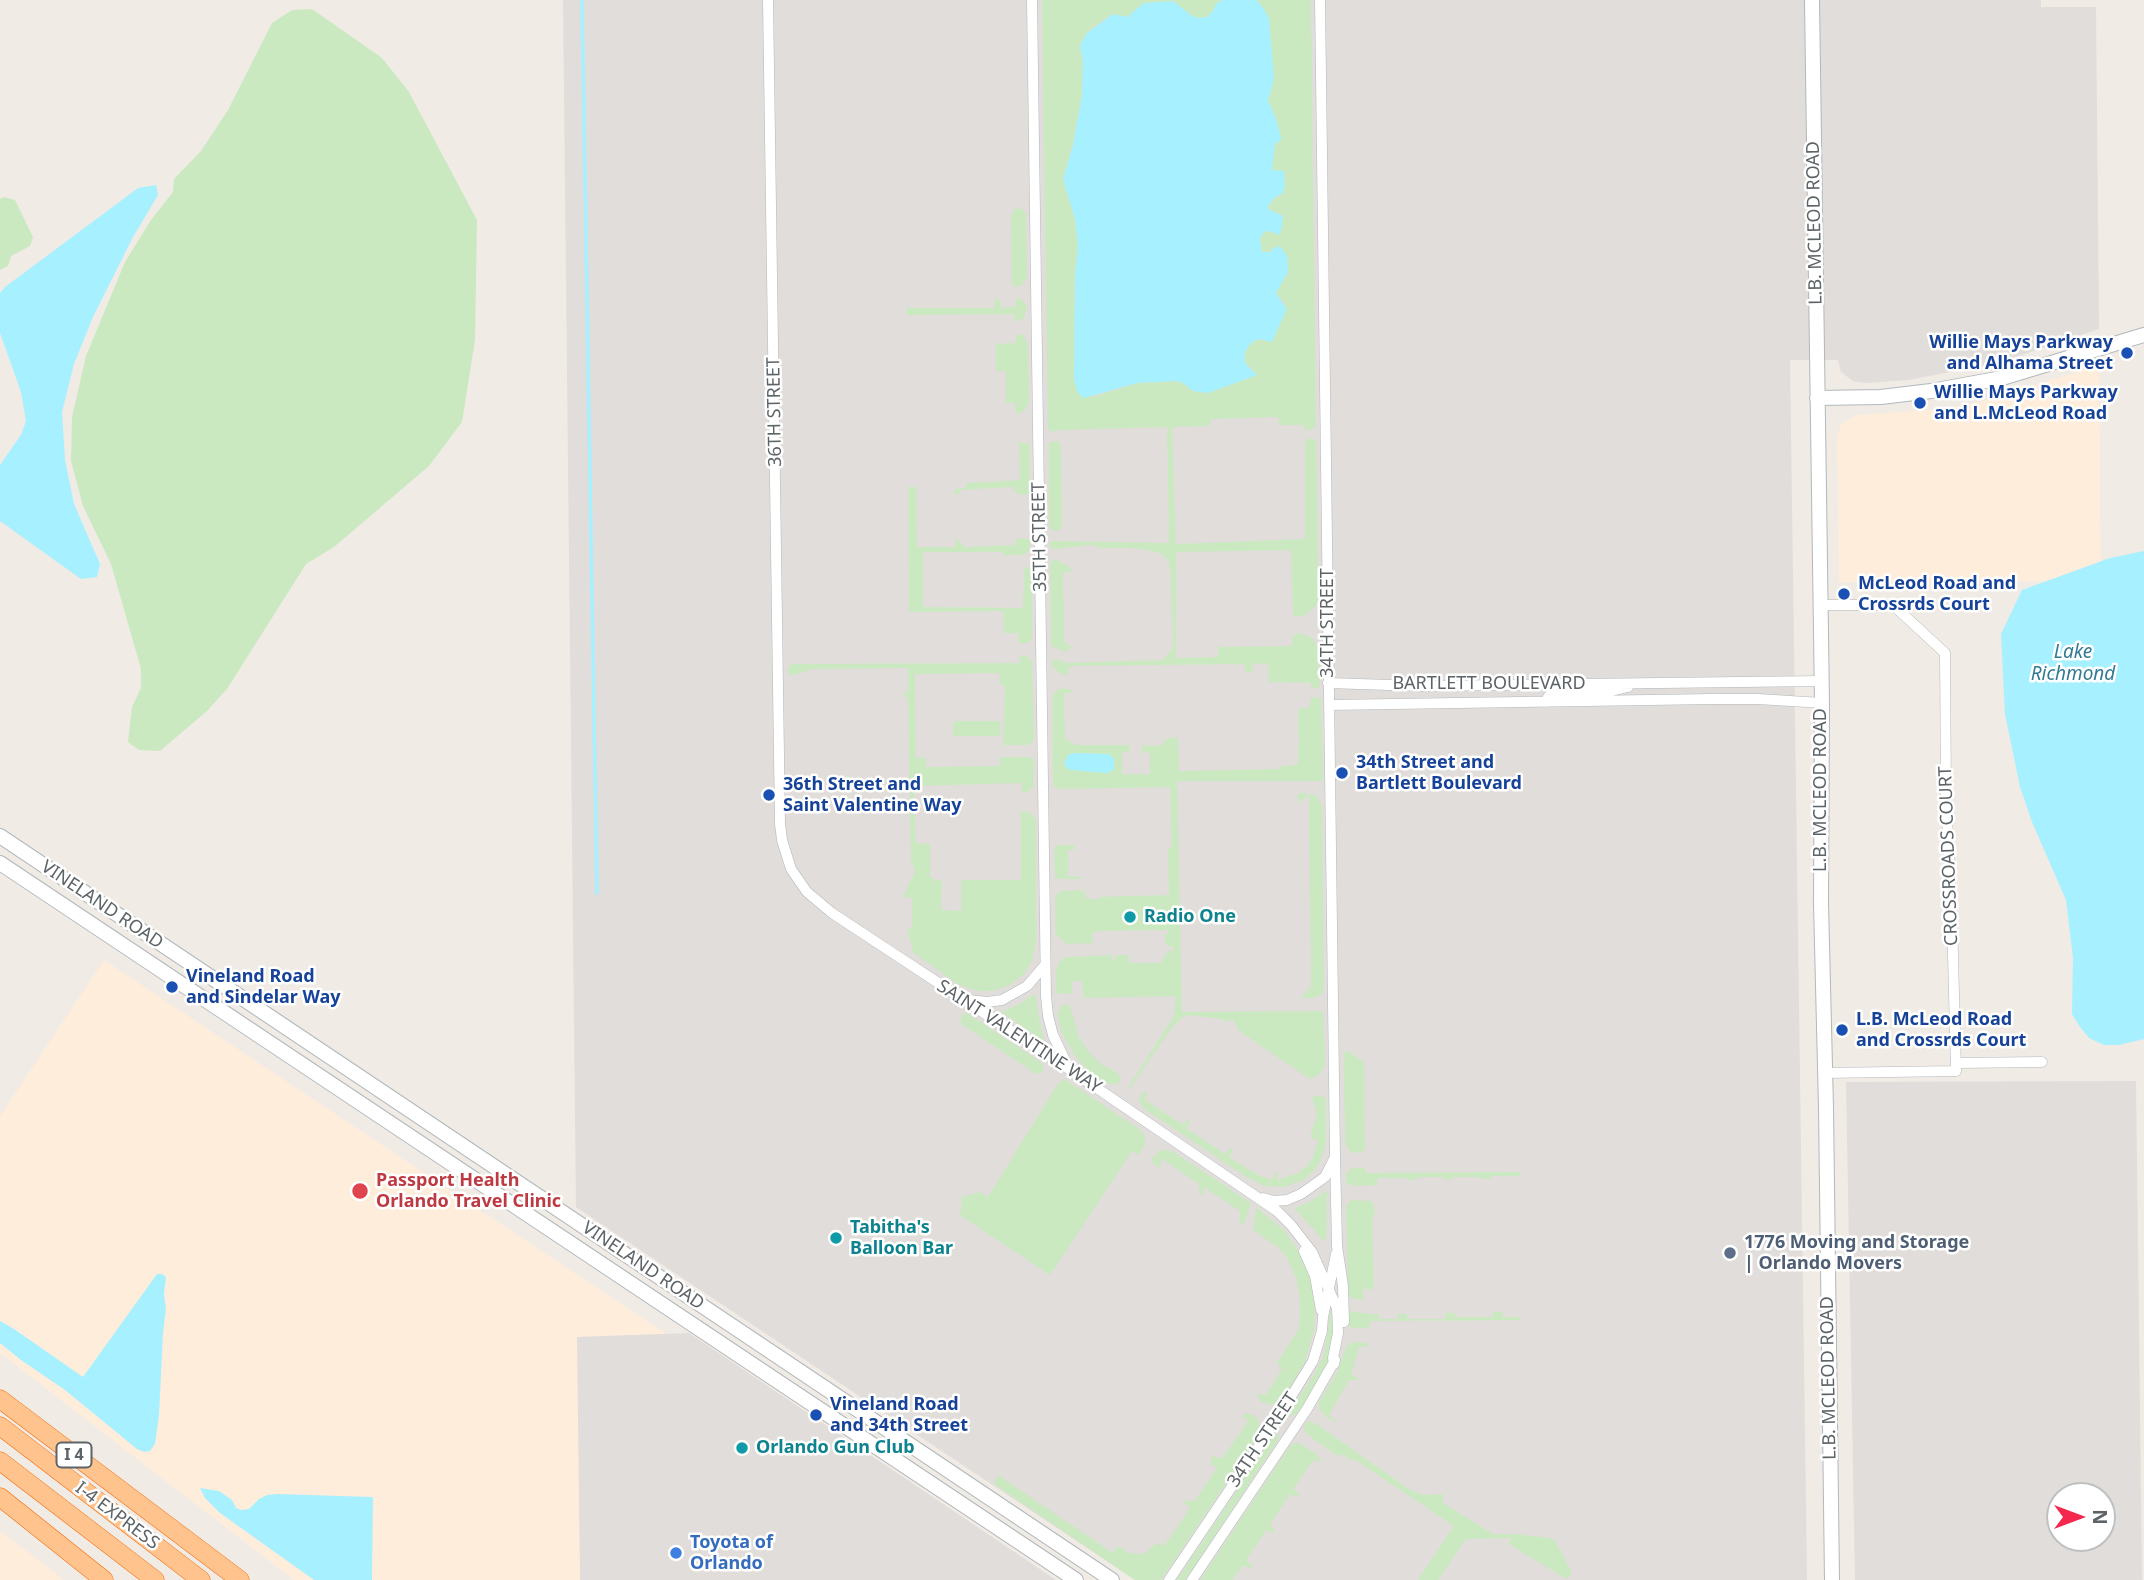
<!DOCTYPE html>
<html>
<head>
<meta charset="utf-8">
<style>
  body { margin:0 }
  #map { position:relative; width:2144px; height:1580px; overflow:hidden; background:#f0ebe5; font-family:"Noto Sans",sans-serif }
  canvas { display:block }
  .north { position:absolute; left:2046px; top:1482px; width:70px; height:70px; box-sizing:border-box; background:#fff; border:2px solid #bec1c2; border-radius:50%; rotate:90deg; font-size:19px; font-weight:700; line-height:28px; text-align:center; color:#5d6467 }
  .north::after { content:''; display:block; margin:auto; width:24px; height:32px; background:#f4284f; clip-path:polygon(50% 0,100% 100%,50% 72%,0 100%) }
</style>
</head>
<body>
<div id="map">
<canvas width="2144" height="1580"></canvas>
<div class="north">N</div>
</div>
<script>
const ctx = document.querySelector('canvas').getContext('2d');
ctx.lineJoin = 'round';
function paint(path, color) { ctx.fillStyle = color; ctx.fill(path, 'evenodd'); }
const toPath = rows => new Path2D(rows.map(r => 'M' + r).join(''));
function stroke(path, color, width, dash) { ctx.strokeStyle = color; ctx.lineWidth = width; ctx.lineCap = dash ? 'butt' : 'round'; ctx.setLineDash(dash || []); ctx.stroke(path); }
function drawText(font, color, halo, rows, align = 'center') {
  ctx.font = font + ' "Noto Sans",sans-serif'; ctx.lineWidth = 5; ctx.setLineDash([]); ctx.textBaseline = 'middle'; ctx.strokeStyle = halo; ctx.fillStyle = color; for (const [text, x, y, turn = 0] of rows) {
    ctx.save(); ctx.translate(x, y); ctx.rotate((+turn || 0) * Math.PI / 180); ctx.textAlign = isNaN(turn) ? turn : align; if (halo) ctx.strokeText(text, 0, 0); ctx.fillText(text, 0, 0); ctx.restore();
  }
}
const commercial = toPath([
  [2099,365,2101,581,1839,582,1837,436,1841,425,1849,419,1858,415,1943,409,1983,401],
  [104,960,666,1334,577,1337,773,1580,294,1580,0,1353,0,1116],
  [0,1532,36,1558,64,1580,0,1580]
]);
const industrial = toPath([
  [563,0,2041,0,2041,7,2096,7,2099,329,1998,363,1908,380,1866,383,1853,381,1841,372,1838,360,1790,360,1807,1580,1135,1580,576,1207],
  [2136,1081,2142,1580,1855,1580,1846,1082],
  [2060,1496,2102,1496,2102,1538,2060,1538],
  [689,1333,1056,1580,580,1580,577,1337]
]);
const green = toPath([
  [1042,0,1222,0,1216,4,1213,11,1207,17,1198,18,1191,15,1173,1,1144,3,1127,17,1112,14,1087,32,1080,45,1083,61,1082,95,1073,145,1063,179,1075,219,1078,246,1075,277,1074,380,1093,397,1137,383,1175,381,1183,383,1193,391,1208,393,1257,375,1245,363,1245,352,1251,343,1259,339,1272,342,1285,303,1277,296,1277,289,1288,272,1272,251,1262,252,1261,248,1260,238,1264,232,1270,231,1275,233,1283,216,1268,209,1268,206,1274,198,1280,196,1271,169,1275,144,1281,140,1276,119,1268,100,1274,79,1261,5,1256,0,1311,0,1316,426,1309,431,1305,429,1303,425,1279,425,1279,418,1275,417,1211,419,1210,426,1172,427,1176,544,1305,539,1305,441,1311,438,1316,440,1319,600,1316,606,1303,617,1293,615,1291,550,1176,552,1176,658,1218,657,1218,647,1292,646,1293,635,1300,633,1312,638,1318,647,1320,687,1311,688,1311,683,1269,682,1268,663,1253,664,1252,672,1250,673,1245,671,1244,664,1070,666,1066,676,1059,673,1052,666,1052,661,1056,659,1066,663,1163,660,1172,649,1173,639,1170,570,1168,560,1160,553,1135,548,1100,548,1093,545,1055,549,1052,549,1049,545,1050,542,1054,541,1169,543,1167,427,1060,430,1053,432,1048,429],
  [312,9,382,58,409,92,477,220,475,340,462,422,429,466,334,547,306,564,227,689,207,711,160,751,139,750,128,742,132,707,141,688,141,669,111,564,83,506,71,461,72,417,86,356,125,262,151,220,173,192,174,179,201,151,228,110,272,23,292,10],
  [4,197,15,200,33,237,30,246,11,256,8,266,0,270,0,199],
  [1015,208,1023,209,1026,214,1027,278,1022,285,1015,287,1012,285,1011,216],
  [994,298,1001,301,1000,308,1015,307,1016,299,1021,299,1027,306,1024,318,1016,322,1014,314,906,315,906,308,994,308],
  [1019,334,1024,336,1028,346,1029,402,1026,409,1019,414,1015,412,1015,403,1006,403,1006,371,996,371,996,344,1015,343,1016,335],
  [1058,441,1060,443,1061,446,1062,525,1061,529,1057,531,1051,530,1049,525,1049,445,1051,442],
  [1019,442,1030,444,1030,494,1018,495,1012,487,961,490,955,497,955,489,966,488,966,483,1020,480],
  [908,487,916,487,917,547,955,547,956,538,965,547,1013,545,1018,538,1030,539,1030,549,1024,555,1003,555,1003,552,923,552,923,607,1023,608,1024,570,1026,567,1029,568,1032,572,1032,637,1028,643,1019,643,1018,633,1004,633,1003,611,909,612],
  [1056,559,1069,567,1072,572,1063,572,1064,642,1072,647,1066,652,1051,646,1050,563,1053,560],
  [1020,655,1029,657,1032,662,1034,739,1032,743,1028,745,1003,745,1005,686,1000,685,999,673,915,674,916,758,926,758,926,767,999,766,1000,757,1031,757,1034,762,1033,787,1027,792,1022,792,1022,783,914,786,916,843,930,844,930,878,934,878,934,881,942,880,941,910,961,911,961,880,1021,880,1021,811,1029,812,1036,819,1036,943,1032,960,1025,973,1010,985,993,991,979,991,959,985,904,946,911,951,913,950,907,929,912,928,912,898,903,897,914,873,914,866,911,866,908,699,905,697,905,692,908,691,908,668,813,669,793,675,788,673,788,668,792,664,1020,663],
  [1062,688,1072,690,1072,693,1064,693,1065,739,1077,745,1130,745,1129,752,1122,753,1122,774,1150,774,1150,753,1142,752,1142,745,1158,746,1165,742,1168,738,1178,738,1179,771,1280,769,1281,766,1298,765,1298,745,1300,740,1298,733,1298,709,1309,708,1311,697,1321,698,1323,781,1177,781,1182,1012,1323,1011,1325,1064,1320,1074,1310,1079,1239,1031,1233,1019,1228,1021,1228,1023,1222,1019,1188,1015,1181,1018,1171,1029,1127,1092,1130,1084,1174,1016,1176,996,1085,998,1083,994,1082,981,1072,981,1072,994,1056,993,1056,969,1061,960,1067,957,1111,955,1112,961,1114,961,1116,955,1128,955,1130,963,1161,963,1168,951,1173,951,1173,946,1168,946,1165,941,1165,934,1168,934,1168,930,1100,931,1092,933,1093,943,1067,944,1057,935,1055,930,1055,897,1060,891,1084,890,1086,898,1092,899,1098,899,1099,897,1169,895,1168,851,1166,848,1172,847,1170,787,1059,789,1053,785,1052,698,1057,690],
  [953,721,1000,721,1000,736,953,736],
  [1298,793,1316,795,1322,806,1324,986,1322,994,1314,998,1301,998,1311,986,1309,795,1298,803],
  [1058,845,1074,845,1074,850,1068,850,1068,876,1082,877,1082,879,1059,879,1055,877,1054,850],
  [1035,993,1039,1018,1044,1039,1043,1041,1001,1012,1018,1005],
  [1063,1004,1070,1006,1079,1038,1089,1052,1100,1063,1119,1074,1121,1079,1118,1084,1109,1084,1101,1080,1087,1069,1075,1056,1063,1036,1057,1014],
  [967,1013,1042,1063,1044,1069,1041,1073,1036,1074,961,1024,961,1018,963,1014],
  [1348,1051,1364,1062,1365,1149,1361,1153,1351,1152,1345,1144,1344,1055,1345,1052],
  [1064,1079,1142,1131,1145,1138,1145,1145,1139,1155,1132,1151,1050,1275,958,1214,962,1209,961,1199,962,1197,980,1192,988,1197,1057,1085],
  [1144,1091,1147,1093,1145,1100,1182,1124,1189,1119,1190,1122,1186,1128,1225,1154,1232,1147,1233,1151,1229,1157,1258,1175,1272,1180,1275,1171,1277,1172,1277,1180,1298,1173,1307,1166,1313,1157,1318,1141,1310,1137,1317,1114,1312,1097,1321,1095,1326,1099,1326,1140,1324,1152,1317,1167,1304,1180,1284,1187,1264,1186,1248,1178,1143,1108,1139,1099],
  [1160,1150,1172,1151,1251,1203,1244,1224,1242,1225,1240,1223,1240,1211,1204,1187,1203,1196,1199,1194,1199,1184,1161,1158,1161,1168,1154,1164,1152,1159],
  [1362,1167,1365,1169,1366,1173,1520,1172,1520,1176,1491,1176,1490,1179,1481,1179,1480,1177,1454,1177,1453,1179,1444,1180,1443,1177,1417,1177,1417,1180,1407,1180,1407,1178,1378,1178,1377,1185,1352,1186,1346,1183,1346,1174,1350,1169],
  [1325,1191,1327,1192,1327,1223,1326,1240,1324,1241,1294,1208,1310,1202],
  [1352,1200,1371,1201,1374,1206,1375,1217,1372,1217,1374,1289,1363,1289,1363,1301,1350,1297,1348,1294,1346,1209,1347,1204],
  [1256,1207,1284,1230,1299,1252,1309,1274,1315,1307,1314,1331,1305,1362,1282,1400,1271,1405,1259,1401,1257,1393,1265,1396,1282,1369,1277,1363,1298,1330,1300,1322,1300,1299,1296,1277,1286,1256,1279,1248,1253,1230],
  [1331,1307,1335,1330,1330,1358,1318,1382,1297,1413,1289,1417,1291,1409,1313,1376,1324,1355],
  [1352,1311,1368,1314,1378,1314,1379,1319,1398,1319,1398,1314,1407,1314,1407,1319,1445,1319,1446,1313,1455,1313,1455,1317,1493,1317,1493,1312,1503,1312,1503,1317,1521,1317,1521,1320,1370,1321,1368,1328,1352,1328,1348,1324,1348,1313],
  [1355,1342,1367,1343,1368,1347,1359,1347,1351,1375,1358,1378,1359,1380,1349,1380,1329,1415,1335,1419,1336,1421,1334,1422,1321,1412,1318,1404,1337,1373,1346,1347,1350,1343],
  [1245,1413,1252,1414,1258,1419,1260,1429,1258,1436,1161,1580,1135,1580,994,1484,1001,1469,999,1476,1113,1553,1118,1546,1128,1553,1144,1554,1157,1543,1164,1546,1190,1508,1184,1503,1185,1500,1194,1502,1217,1468,1211,1464,1211,1458,1215,1456,1222,1459,1248,1421,1242,1416],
  [1308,1421,1315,1423,1410,1490,1424,1495,1443,1494,1443,1503,1493,1534,1514,1534,1550,1538,1555,1541,1562,1553,1572,1574,1566,1579,1509,1544,1510,1538,1466,1539,1438,1580,1418,1580,1454,1526,1354,1459,1352,1461,1341,1454,1338,1456,1309,1436,1303,1429],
  [1279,1433,1278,1440,1273,1448,1185,1580,1177,1580,1272,1438],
  [1295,1443,1299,1443,1316,1454,1319,1457,1320,1462,1313,1460,1293,1489,1299,1494,1299,1497,1296,1497,1290,1494,1270,1524,1275,1531,1273,1533,1266,1530,1246,1560,1252,1565,1251,1567,1249,1568,1243,1565,1232,1580,1200,1580,1290,1446]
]);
const water = toPath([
  [1222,0,1256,0,1261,5,1269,18,1274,79,1268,100,1276,119,1281,138,1281,140,1275,144,1272,170,1284,171,1285,186,1283,193,1274,198,1268,206,1268,209,1283,216,1281,231,1278,235,1270,231,1264,232,1260,238,1262,252,1270,252,1274,248,1280,246,1287,256,1288,272,1276,293,1287,309,1272,342,1259,339,1251,343,1245,352,1245,363,1257,375,1208,393,1193,391,1183,383,1175,381,1137,383,1084,398,1078,393,1074,380,1075,276,1078,246,1075,219,1063,179,1073,145,1082,95,1083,61,1080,45,1087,33,1113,14,1127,17,1144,3,1173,1,1191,15,1198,18,1207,17,1213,11,1216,4],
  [156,185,158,195,133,237,93,317,74,364,62,412,65,460,74,504,100,564,97,577,81,579,0,521,0,465,21,435,26,421,21,392,0,333,0,293,5,287,138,188],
  [2144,551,2144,1039,2119,1045,2104,1045,2089,1038,2080,1027,2072,1014,2073,958,2066,900,2032,822,2020,787,2005,714,2001,634,2022,590,2110,558],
  [1075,753,1109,754,1114,759,1114,767,1113,770,1106,773,1070,770,1065,766,1065,761,1069,754],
  [157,1274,162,1274,166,1277,164,1294,166,1309,163,1333,159,1415,155,1444,150,1451,144,1452,137,1449,65,1390,21,1360,0,1343,0,1321,14,1329,83,1377],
  [200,1488,219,1491,232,1500,236,1508,241,1510,249,1509,259,1499,267,1495,277,1494,373,1497,372,1580,314,1580,220,1513,205,1498]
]);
const stream = toPath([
  [582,0,597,893]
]);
const street = toPath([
  [768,0,780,824,782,840,791,869,807,892,832,913,1069,1069,1277,1211,1291,1225,1312,1252,1337,1308,1338,1333,1333,1358,1334,1364],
  [1032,0,1046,996,1048,1016,1053,1035,1069,1069],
  [1320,0,1335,1156,1337,1246,1343,1286,1344,1322],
  [1820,605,1893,605,1945,653,1946,798,1952,917,1956,1071,1825,1073],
  [1328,683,1420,686,1821,681],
  [1546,702,1548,697,1553,692,1611,691,1628,687],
  [1329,705,1713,699,1758,699,1822,703],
  [969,1000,987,1002,1002,1000,1027,986,1045,965],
  [1956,1063,2042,1062],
  [1263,1198,1274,1201,1287,1200,1301,1194,1325,1177,1334,1159],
  [1304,1251,1315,1276,1321,1310],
  [1169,1580,1276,1421,1313,1361,1322,1331,1323,1317,1336,1254],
  [1192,1580,1307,1409,1335,1360]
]);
const secondary = toPath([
  [1812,0,1822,703,1821,903,1826,1108,1832,1580],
  [1817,398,1881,397,1931,391,2002,378,2144,335],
  [0,836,1112,1580],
  [0,863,1076,1580]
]);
const highway = toPath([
  [0,1399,240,1580],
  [0,1426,201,1580],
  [0,1461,155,1580],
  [0,1497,104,1580]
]);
const markers = [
  [2127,353,7,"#1a4fb4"],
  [1920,403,7,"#1a4fb4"],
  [1844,594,7,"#1a4fb4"],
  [1342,773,7,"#1a4fb4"],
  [769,795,7,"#1a4fb4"],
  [1130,917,7,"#0f9aa8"],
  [172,987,7,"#1a4fb4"],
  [1842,1030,7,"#1a4fb4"],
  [360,1191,9,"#e0444e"],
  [836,1238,7,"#0f9aa8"],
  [1730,1253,7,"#5c6f8a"],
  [816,1415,7,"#1a4fb4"],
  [742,1448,7,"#0f9aa8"],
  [676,1553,7,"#3f7fe0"]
];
const shields = [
  [74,1455,35]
];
const shieldNames = [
  ["I 4",74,1455]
];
const streetNames = [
  ["L.B. MCLEOD ROAD",1815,223,-91],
  ["36TH STREET",775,412,-91],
  ["35TH STREET",1040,537,-91],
  ["34TH STREET",1328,623,-90],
  ["BARTLETT BOULEVARD",1489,684],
  ["L.B. MCLEOD ROAD",1821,790,-90],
  ["CROSSROADS COURT",1949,856,-92],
  ["VINELAND ROAD",102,905,34],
  ["SAINT VALENTINE WAY",1019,1037,33],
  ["VINELAND ROAD",643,1266,34],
  ["L.B. MCLEOD ROAD",1829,1378,-91],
  ["34TH STREET",1263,1440,-56],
  ["I-4 EXPRESS",117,1516,37]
];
const transitNames = [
  ["Willie Mays Parkway",2113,343,"right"],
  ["and Alhama Street",2113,364,"right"],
  ["Willie Mays Parkway",1934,393],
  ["and L.McLeod Road",1934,414],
  ["McLeod Road and",1858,584],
  ["Crossrds Court",1858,605],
  ["34th Street and",1356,763],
  ["Bartlett Boulevard",1356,784],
  ["36th Street and",783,785],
  ["Saint Valentine Way",783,806],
  ["Vineland Road",186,977],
  ["and Sindelar Way",186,998],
  ["L.B. McLeod Road",1856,1020],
  ["and Crossrds Court",1856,1041],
  ["Vineland Road",830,1405],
  ["and 34th Street",830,1426]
];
const cultureNames = [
  ["Radio One",1144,917],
  ["Tabitha's",850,1228],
  ["Balloon Bar",850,1249],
  ["Orlando Gun Club",756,1448]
];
const healthNames = [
  ["Passport Health",376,1181],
  ["Orlando Travel Clinic",376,1202]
];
const serviceNames = [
  ["1776 Moving and Storage",1744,1243],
  ["| Orlando Movers",1744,1264]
];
const shopNames = [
  ["Toyota of",690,1543],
  ["Orlando",690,1564]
];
const waterNames = [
  ["Lake",2073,653],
  ["Richmond",2073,675]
];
paint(commercial, '#ffeddc');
paint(industrial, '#e1ddda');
paint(green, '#cbe9c1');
paint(water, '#a7f0ff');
stroke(stream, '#a7f0ff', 3.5);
stroke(street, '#b3b8bb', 11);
stroke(secondary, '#b2b8bb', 16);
stroke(highway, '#f66700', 19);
stroke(street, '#fff', 10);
stroke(secondary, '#fff', 14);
stroke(highway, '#ffc48e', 18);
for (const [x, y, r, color] of markers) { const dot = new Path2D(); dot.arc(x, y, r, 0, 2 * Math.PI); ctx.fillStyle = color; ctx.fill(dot); stroke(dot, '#fff', 2.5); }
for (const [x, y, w] of shields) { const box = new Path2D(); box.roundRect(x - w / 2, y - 12.5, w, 25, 5); ctx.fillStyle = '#fff'; ctx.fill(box); stroke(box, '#5d6467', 2); }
drawText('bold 16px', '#5d6467', null, shieldNames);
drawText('18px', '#5d6467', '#fff', streetNames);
drawText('bold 18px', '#164399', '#fff', transitNames, 'left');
drawText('bold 18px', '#0d838f', '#fff', cultureNames, 'left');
drawText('bold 18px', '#be3a42', '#fff', healthNames, 'left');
drawText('bold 18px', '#4e5e75', '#fff', serviceNames, 'left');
drawText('bold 18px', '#366cbe', '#fff', shopNames, 'left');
drawText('italic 19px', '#327b93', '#fff', waterNames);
</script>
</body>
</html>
